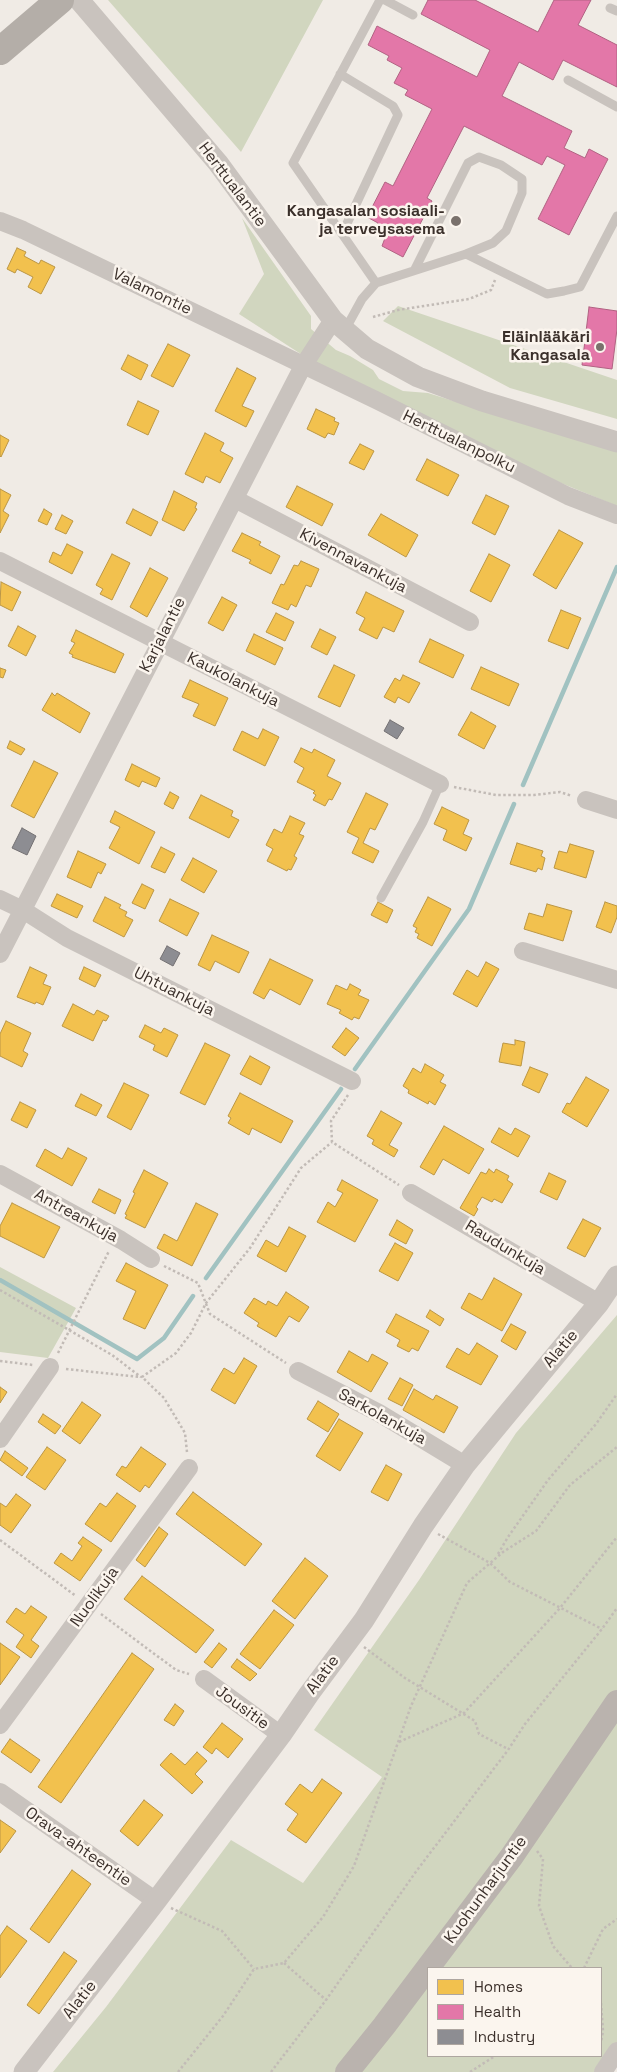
<!DOCTYPE html>
<html>
<head>
<meta charset="utf-8">
<style>
  body { margin:0 }
  #map { position:relative; width:617px; height:2072px; overflow:hidden; background:#f0ebe5; font-family:"Space Grotesk",sans-serif }
  canvas { display:block }
  .legend { position:absolute; left:427px; top:1967px; width:175px; height:90px; box-sizing:border-box; background:#fbf5ee; border:1px solid #aea6a0; margin:0; padding:6px 9px; list-style:none; font-size:15px; color:#3b302b }
  .legend li { display:flex; align-items:center; gap:10px; height:25px }
  .legend b { width:25px; border:1px solid #aea6a0 }
</style>
</head>
<body>
<div id="map">
<canvas width="617" height="2072"></canvas>
<ul class="legend">
<li><b style="height:14px;background:#f2c14e"></b>Homes</li>
<li><b style="height:14px;background:#e377a8"></b>Health</li>
<li><b style="height:14px;background:#8d8d92"></b>Industry</li>
</ul>
</div>
<script>
const ctx = document.querySelector('canvas').getContext('2d');
ctx.lineJoin = 'round';
function paint(path, color) { ctx.fillStyle = color; ctx.fill(path, 'evenodd'); }
const toPath = rows => new Path2D(rows.map(r => 'M' + r).join(''));
function stroke(path, color, width, dash) { ctx.strokeStyle = color; ctx.lineWidth = width; ctx.lineCap = dash ? 'butt' : 'round'; ctx.setLineDash(dash || []); ctx.stroke(path); }
function drawText(font, color, halo, rows, align = 'center') {
  ctx.font = font + ' "Space Grotesk",sans-serif'; ctx.lineWidth = 5; ctx.setLineDash([]); ctx.textBaseline = 'middle'; ctx.strokeStyle = halo; ctx.fillStyle = color; for (const [text, x, y, turn = 0] of rows) {
    ctx.save(); ctx.translate(x, y); ctx.rotate((+turn || 0) * Math.PI / 180); ctx.textAlign = isNaN(turn) ? turn : align; if (halo) ctx.strokeText(text, 0, 0); ctx.fillText(text, 0, 0); ctx.restore();
  }
}
const green = toPath([
  [108,0,323,0,241,152],
  [242,218,311,316,311,329,336,350,350,356,373,370,379,379,403,391,428,393,617,452,617,506,539,474,324,369,239,314,264,274],
  [398,306,617,380,617,419,510,388,383,321],
  [0,1267,76,1308,48,1358,0,1352],
  [617,1315,617,2051,603,2072,53,2072,106,2007,231,1840,303,1883,382,1777,314,1730,419,1580,516,1433],
  [428,1968,601,1968,601,2056,428,2056]
]);
const homes = toPath([
  [17,248,26,252,24,256,39,264,41,260,55,267,41,294,28,287,33,277,17,269,15,273,7,269,17,248],
  [168,344,190,355,173,387,151,376,168,344],
  [128,355,148,365,141,380,121,369,128,355],
  [237,368,256,378,242,406,254,411,246,427,215,411,237,368],
  [138,401,159,411,148,435,127,425,138,401],
  [316,409,335,418,334,421,339,423,334,435,328,433,325,438,307,429,316,409],
  [205,433,224,443,220,451,233,458,220,483,206,476,203,483,185,474,205,433],
  [0,435,9,440,1,457,0,456,0,435],
  [360,444,374,451,364,470,349,463,360,444],
  [427,459,459,475,448,496,416,480,427,459],
  [297,486,333,504,322,526,286,507,297,486],
  [0,489,11,495,3,511,9,515,0,533,0,489],
  [174,491,197,503,195,508,197,509,184,531,162,520,174,491],
  [486,495,509,506,495,535,472,523,486,495],
  [44,509,52,514,47,525,38,521,44,509],
  [133,509,158,522,151,536,126,523,133,509],
  [381,514,418,535,406,557,368,535,381,514],
  [62,515,73,521,66,534,55,529,62,515],
  [559,530,583,543,556,589,533,575,559,530],
  [242,533,261,542,259,545,280,556,271,574,249,563,251,560,232,551,242,533],
  [67,544,83,552,72,574,49,562,53,552,61,556,67,544],
  [112,554,130,563,112,600,100,594,103,589,96,585,112,554],
  [489,554,510,565,491,602,470,591,489,554],
  [301,561,319,569,311,587,306,585,296,607,291,604,288,610,272,603,281,584,284,585,294,565,298,566,301,561],
  [150,568,168,578,147,617,130,607,150,568],
  [1,582,21,592,12,611,0,605,1,582],
  [366,592,404,611,394,632,383,627,377,639,359,630,365,618,356,613,366,592],
  [222,597,237,605,223,631,208,623,222,597],
  [561,610,581,618,568,649,548,641,561,610],
  [276,613,294,622,285,641,266,632,276,613],
  [18,626,36,636,26,656,8,646,18,626],
  [320,629,336,637,327,655,311,647,320,629],
  [76,630,124,654,115,673,72,657,73,655,69,653,75,643,71,641,76,630],
  [254,634,283,648,275,665,246,651,254,634],
  [430,639,464,655,453,678,419,662,430,639],
  [334,665,355,675,340,707,318,697,334,665],
  [481,667,519,684,509,706,471,689,481,667],
  [0,668,6,670,3,678,0,677,0,668],
  [403,675,420,683,409,703,398,697,395,703,384,697,395,678,400,681,403,675],
  [190,680,228,698,215,726,193,716,199,704,182,697,190,680],
  [52,693,55,696,57,693,90,713,80,733,42,710,52,693],
  [471,712,496,726,484,749,458,735,471,712],
  [263,729,279,737,265,766,233,750,242,731,258,739,263,729],
  [10,741,25,749,21,755,7,748,10,741],
  [301,748,312,753,314,749,335,760,327,776,341,783,332,800,329,799,325,806,313,800,316,795,313,793,315,791,297,782,304,768,294,762,301,748],
  [34,761,58,773,34,818,11,806,34,761],
  [132,764,160,778,156,787,142,781,139,787,125,780,132,764],
  [170,792,179,797,173,809,164,804,170,792],
  [366,793,388,804,375,830,370,828,363,843,379,851,373,863,352,853,359,838,347,832,366,793],
  [201,795,233,811,231,816,239,820,229,838,189,818,201,795],
  [442,807,469,820,463,834,472,838,466,851,443,840,447,830,434,824,442,807],
  [115,811,155,832,139,864,109,848,120,827,110,822,115,811],
  [290,816,305,823,299,834,304,836,294,856,297,858,291,870,288,869,287,871,267,861,273,849,266,845,274,829,282,833,290,816],
  [517,843,543,851,541,856,545,858,542,870,538,868,536,872,510,864,517,843],
  [570,844,594,851,586,878,554,868,559,851,567,853,570,844],
  [161,847,175,854,165,873,151,867,161,847],
  [78,851,106,864,101,874,98,872,91,888,67,877,78,851],
  [193,858,217,871,204,893,181,880,193,858],
  [142,884,154,890,145,909,132,903,142,884],
  [57,894,83,906,77,918,51,906,57,894],
  [105,897,121,905,119,908,127,912,125,916,133,920,124,937,93,921,105,897],
  [428,897,451,909,432,946,417,938,419,934,415,932,417,928,413,926,428,897],
  [170,899,199,913,187,936,159,921,170,899],
  [378,902,393,910,387,923,371,915,378,902],
  [605,902,617,906,617,917,611,933,596,927,605,902],
  [547,904,572,911,563,941,524,929,529,913,543,917,547,904],
  [212,935,249,952,239,973,215,961,210,971,198,965,212,935],
  [270,959,313,980,300,1005,270,989,264,999,253,993,270,959],
  [486,962,499,969,477,1007,453,994,467,970,478,977,486,962],
  [30,967,47,975,43,984,51,987,43,1005,36,1002,35,1004,17,997,30,967],
  [84,967,101,975,95,987,79,979,84,967],
  [350,984,361,990,358,995,369,1000,359,1019,354,1017,352,1020,339,1013,341,1010,327,1004,336,985,347,990,350,984],
  [73,1004,94,1015,97,1010,109,1016,106,1021,103,1020,93,1041,62,1026,73,1004],
  [6,1021,31,1033,23,1051,28,1054,22,1067,0,1056,0,1034,6,1021],
  [145,1025,161,1033,164,1028,178,1035,167,1057,153,1050,155,1045,139,1037,145,1025],
  [346,1028,359,1038,345,1056,332,1047,346,1028],
  [515,1040,525,1042,521,1066,499,1062,503,1043,515,1045,515,1040],
  [205,1043,230,1055,205,1105,180,1093,205,1043],
  [250,1056,270,1067,261,1085,240,1074,250,1056],
  [425,1064,444,1075,440,1082,446,1085,435,1105,429,1101,428,1104,408,1093,409,1090,403,1086,413,1068,421,1073,425,1064],
  [530,1067,548,1074,539,1093,522,1085,530,1067],
  [586,1077,609,1090,587,1127,562,1112,567,1103,570,1104,586,1077],
  [124,1083,149,1095,131,1130,107,1117,124,1083],
  [240,1093,293,1121,281,1143,252,1128,249,1135,228,1123,231,1118,228,1116,240,1093],
  [81,1094,102,1105,96,1116,75,1106,81,1094],
  [20,1102,36,1110,27,1128,11,1120,20,1102],
  [381,1111,402,1123,389,1145,398,1150,394,1157,372,1144,374,1140,367,1136,381,1111],
  [444,1126,484,1149,469,1174,443,1159,434,1175,420,1167,444,1126],
  [499,1128,511,1135,515,1128,530,1136,518,1157,491,1142,499,1128],
  [68,1148,87,1158,72,1186,36,1166,45,1149,62,1159,68,1148],
  [489,1169,494,1173,496,1169,509,1176,507,1180,513,1184,502,1203,494,1199,492,1202,482,1197,476,1207,478,1209,474,1216,460,1208,481,1172,486,1174,489,1169],
  [144,1170,168,1183,145,1228,125,1218,127,1215,125,1214,135,1193,133,1192,144,1170],
  [549,1173,566,1181,557,1200,540,1192,549,1173],
  [342,1180,378,1200,355,1242,317,1222,328,1202,335,1207,343,1193,337,1190,342,1180],
  [99,1189,121,1200,115,1214,92,1202,99,1189],
  [12,1203,60,1227,44,1258,0,1236,0,1226,12,1203],
  [196,1203,218,1214,192,1266,157,1248,164,1234,177,1241,196,1203],
  [583,1219,601,1228,585,1257,567,1248,583,1219],
  [397,1220,413,1230,406,1244,389,1235,397,1220],
  [289,1227,306,1236,286,1272,257,1256,266,1240,278,1247,289,1227],
  [395,1243,413,1253,398,1281,379,1271,395,1243],
  [126,1263,168,1285,145,1329,123,1319,136,1291,116,1281,126,1263],
  [494,1278,522,1294,502,1331,461,1308,469,1293,482,1300,494,1278],
  [286,1292,309,1307,299,1322,289,1316,276,1337,257,1326,259,1323,244,1313,254,1298,266,1305,268,1301,277,1306,286,1292],
  [430,1310,444,1319,440,1326,426,1317,430,1310],
  [396,1314,429,1331,418,1351,412,1348,409,1352,397,1346,400,1340,386,1332,396,1314],
  [511,1324,526,1332,516,1350,501,1341,511,1324],
  [477,1343,498,1356,481,1385,446,1367,457,1348,469,1355,477,1343],
  [349,1351,368,1362,372,1354,388,1363,371,1392,337,1372,349,1351],
  [244,1358,257,1366,235,1404,211,1390,224,1368,234,1374,244,1358],
  [400,1378,413,1385,402,1406,388,1399,400,1378],
  [0,1387,7,1392,0,1403,0,1387],
  [414,1389,433,1400,436,1395,458,1407,444,1433,403,1410,414,1389],
  [318,1401,339,1414,328,1432,307,1419,318,1401],
  [82,1402,101,1415,80,1444,62,1431,82,1402],
  [43,1414,61,1426,55,1434,38,1422,43,1414],
  [339,1419,363,1433,340,1471,316,1456,339,1419],
  [47,1447,66,1460,45,1490,26,1477,47,1447],
  [141,1447,166,1464,149,1488,145,1485,140,1492,116,1475,122,1466,126,1468,141,1447],
  [5,1451,28,1468,22,1476,0,1460,5,1451],
  [386,1465,402,1474,388,1501,371,1492,386,1465],
  [193,1492,262,1544,245,1566,176,1514,193,1492],
  [117,1493,136,1506,111,1542,85,1524,100,1503,106,1507,117,1493],
  [16,1494,31,1505,11,1533,0,1525,0,1503,6,1507,16,1494],
  [159,1527,168,1534,145,1567,136,1560,159,1527],
  [83,1537,102,1550,80,1581,54,1563,61,1553,72,1561,82,1546,78,1543,83,1537],
  [305,1558,328,1576,295,1619,272,1601,305,1558],
  [142,1576,214,1630,196,1653,124,1599,142,1576],
  [31,1606,47,1617,31,1640,39,1646,31,1658,16,1647,24,1635,6,1622,16,1608,25,1614,31,1606],
  [274,1610,294,1625,260,1669,240,1654,274,1610],
  [0,1643,20,1657,0,1685,0,1643],
  [219,1643,227,1649,212,1668,204,1662,219,1643],
  [132,1653,154,1669,61,1803,38,1787,132,1653],
  [237,1659,257,1674,250,1681,231,1667,237,1659],
  [175,1704,184,1711,174,1726,164,1720,175,1704],
  [222,1723,243,1739,228,1758,216,1748,212,1754,203,1747,222,1723],
  [10,1739,40,1760,31,1773,1,1752,10,1739],
  [197,1752,207,1761,195,1774,203,1782,192,1794,160,1765,171,1753,185,1765,197,1752],
  [322,1779,342,1793,306,1843,287,1830,298,1814,285,1804,300,1784,312,1793,322,1779],
  [144,1800,163,1815,138,1846,120,1831,144,1800],
  [0,1820,16,1831,0,1853,0,1820],
  [72,1870,91,1884,49,1943,30,1929,72,1870],
  [7,1926,27,1941,0,1978,0,1936,7,1926],
  [64,1952,77,1961,39,2014,27,2005,64,1952]
]);
const health = toPath([
  [428,0,475,0,538,32,554,0,591,0,578,25,617,45,617,87,563,60,553,80,519,62,502,96,572,131,564,148,585,158,589,149,608,159,569,235,538,219,565,165,547,156,542,165,464,126,427,198,432,201,403,257,382,246,385,238,373,232,378,223,367,217,385,182,393,186,432,109,405,95,408,90,394,83,402,68,387,60,389,56,368,45,377,26,477,77,490,50,421,14,428,0],
  [589,307,617,311,617,329,612,369,582,365,589,307]
]);
const industry = toPath([
  [390,720,404,728,397,739,384,731,390,720],
  [22,828,36,836,27,855,12,848,22,828],
  [167,946,180,953,173,966,160,959,167,946]
]);
const stream = toPath([
  [523,785,617,567],
  [355,1069,469,909,514,804],
  [206,1278,341,1089],
  [0,1280,137,1359,164,1338,193,1296]
]);
const path = toPath([
  [373,317,398,310,469,299,491,290,495,280],
  [454,787,496,795,534,795,560,792,572,796],
  [348,1095,331,1121,332,1142,399,1185],
  [164,1266,198,1283,210,1314,286,1363],
  [0,1290,112,1355,141,1377],
  [58,1353,109,1251],
  [0,1361,33,1365],
  [66,1369,140,1377],
  [187,1452,185,1433,164,1398,142,1377,176,1353,191,1333,206,1303,250,1248,301,1168,332,1142],
  [438,1534,490,1563,510,1582,602,1629],
  [0,1540,76,1596],
  [498,1554,508,1537,548,1480,596,1424,617,1394],
  [101,1614,176,1670,189,1674],
  [364,1647,405,1678,475,1721,479,1734,508,1749],
  [399,1742,464,1713,560,1608,617,1537],
  [537,1851,543,1859,539,1906,553,1946,572,1968],
  [171,1908,222,1931,254,1969],
  [284,1963,326,2000],
  [584,1968,603,1929,617,1919],
  [601,2003,603,2031,601,2042],
  [178,2072,223,2016,254,1969,284,1963,323,1917,354,1866,411,1706,467,1583,503,1552,536,1531,570,1485,617,1447],
  [271,2072,326,2000,415,1873,508,1750,525,1724,602,1629,617,1608],
  [470,2072,495,2056]
]);
const service = toPath([
  [385,0,413,15],
  [610,8,617,11],
  [340,74,393,106,398,115,342,234],
  [568,80,617,107],
  [466,254,547,294,564,291,580,287,617,216],
  [376,283,293,163,380,0],
  [345,330,362,299,376,283,466,254,493,243,506,231,522,193,522,179,501,165,479,157,468,163,415,269],
  [381,898,423,822,440,784]
]);
const minor = toPath([
  [0,221,23,230,378,401,568,496,617,515],
  [235,499,470,622],
  [0,561,440,784],
  [586,800,617,810],
  [0,899,23,910,67,938,352,1081],
  [523,951,617,980],
  [0,954,303,366,333,320],
  [0,1174,121,1240,151,1259],
  [411,1193,599,1303],
  [298,1371,379,1413,465,1465],
  [0,1439,50,1367],
  [204,1679,281,1735],
  [0,1725,189,1468],
  [0,1792,156,1901],
  [603,2072,617,2051]
]);
const tertiary = toPath([
  [79,0,218,163,333,320,367,349,418,377,482,401,617,442],
  [24,2072,156,1901,281,1735,309,1694,364,1620,423,1526,465,1465,599,1303,617,1276]
]);
const secondary = toPath([
  [347,2072,384,2026,512,1856,617,1702]
]);
const trunk = toPath([
  [0,51,60,0]
]);
const markers = [
  [456,221,6,"#7a716c"],
  [600,347,5,"#7a716c"]
];
const streetNames = [
  ["Herttualantie",232,185,53],
  ["Valamontie",152,292,26],
  ["Herttualanpolku",459,442,26],
  ["Kivennavankuja",353,561,28],
  ["Karjalantie",163,635,-63],
  ["Kaukolankuja",233,680,27],
  ["Uhtuankuja",174,992,27],
  ["Antreankuja",76,1216,29],
  ["Raudunkuja",505,1248,31],
  ["Alatie",561,1349,-50],
  ["Sarkolankuja",382,1417,29],
  ["Nuolikuja",95,1597,-54],
  ["Alatie",323,1675,-53],
  ["Jousitie",242,1708,36],
  ["Orava-ahteentie",78,1847,35],
  ["Kuohunharjuntie",486,1890,-54],
  ["Alatie",80,2000,-52]
];
const poiNames = [
  ["Kangasalan sosiaali-",445,212],
  ["ja terveysasema",445,230],
  ["Eläinlääkäri",590,338],
  ["Kangasala",590,356]
];
paint(green, '#d1d6bf');
paint(homes, '#f2c14e');
stroke(homes, '#bb9644', 1);
paint(health, '#e377a8');
stroke(health, '#b16282', 1);
paint(industry, '#8d8d92');
stroke(industry, '#747173', 1);
stroke(stream, '#a1c2c1', 4.5);
stroke(path, '#c2bbb6', 2.5, [2.5, 2.5]);
stroke(service, '#c9c3be', 9);
stroke(minor, '#c9c3be', 18);
stroke(tertiary, '#c9c3be', 21);
stroke(secondary, '#bab3ae', 24);
stroke(trunk, '#b4aea8', 28);
for (const [x, y, r, color] of markers) { const dot = new Path2D(); dot.arc(x, y, r, 0, 2 * Math.PI); ctx.fillStyle = color; ctx.fill(dot); stroke(dot, '#fbf5ee', 2); }
drawText('16px', '#3b302b', '#fbf5ee', streetNames);
drawText('bold 16px', '#3b302b', '#fbf5ee', poiNames, 'right');
</script>
</body>
</html>
